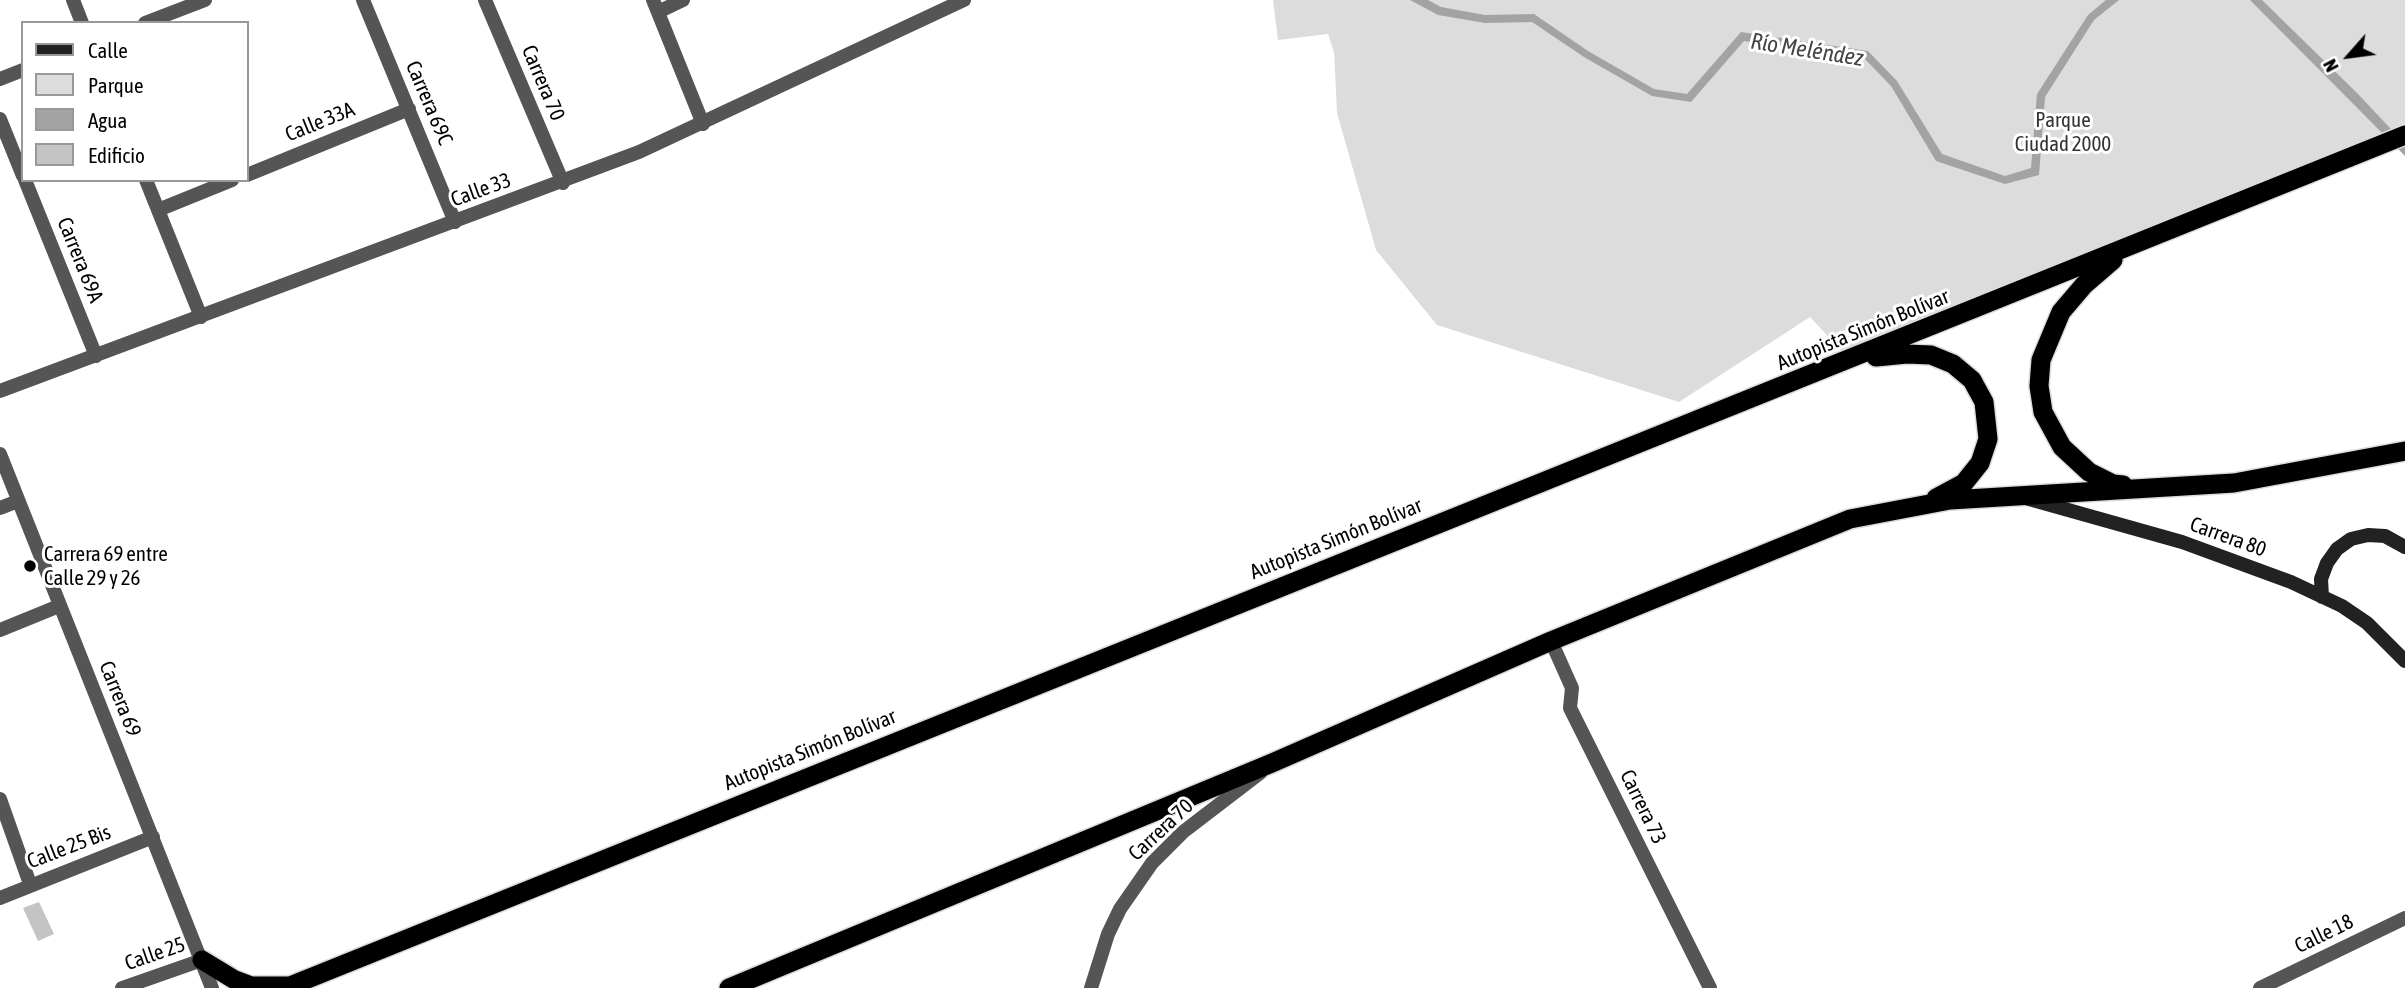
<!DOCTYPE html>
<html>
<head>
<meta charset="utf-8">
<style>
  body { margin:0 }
  #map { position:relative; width:2405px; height:988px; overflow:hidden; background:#fff; font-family:"Asap Condensed",sans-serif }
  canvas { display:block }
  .legend { position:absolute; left:21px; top:21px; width:228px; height:161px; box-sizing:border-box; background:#fff; border:2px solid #999; margin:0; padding:9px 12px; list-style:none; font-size:21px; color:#000 }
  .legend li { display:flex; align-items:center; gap:14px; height:35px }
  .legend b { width:35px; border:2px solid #999 }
  .north { position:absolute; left:2314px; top:21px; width:70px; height:70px; -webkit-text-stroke:5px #fff; paint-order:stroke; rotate:242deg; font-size:19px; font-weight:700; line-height:28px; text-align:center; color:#000 }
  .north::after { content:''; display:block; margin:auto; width:24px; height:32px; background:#000; clip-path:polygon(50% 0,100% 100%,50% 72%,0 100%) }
</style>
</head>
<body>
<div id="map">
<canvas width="2405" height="988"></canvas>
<ul class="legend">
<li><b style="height:9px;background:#222"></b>Calle</li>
<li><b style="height:19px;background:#dcdcdc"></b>Parque</li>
<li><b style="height:19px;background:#a3a3a3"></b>Agua</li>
<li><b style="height:19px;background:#c4c4c4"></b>Edificio</li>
</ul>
<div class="north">N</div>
</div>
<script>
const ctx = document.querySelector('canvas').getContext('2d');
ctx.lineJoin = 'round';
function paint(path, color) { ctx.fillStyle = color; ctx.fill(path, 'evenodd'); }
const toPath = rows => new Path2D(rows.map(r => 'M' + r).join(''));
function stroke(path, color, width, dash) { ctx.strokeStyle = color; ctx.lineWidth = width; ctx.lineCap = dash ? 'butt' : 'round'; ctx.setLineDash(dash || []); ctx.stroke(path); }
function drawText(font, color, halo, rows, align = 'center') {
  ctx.font = font + ' "Asap Condensed",sans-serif'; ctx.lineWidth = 6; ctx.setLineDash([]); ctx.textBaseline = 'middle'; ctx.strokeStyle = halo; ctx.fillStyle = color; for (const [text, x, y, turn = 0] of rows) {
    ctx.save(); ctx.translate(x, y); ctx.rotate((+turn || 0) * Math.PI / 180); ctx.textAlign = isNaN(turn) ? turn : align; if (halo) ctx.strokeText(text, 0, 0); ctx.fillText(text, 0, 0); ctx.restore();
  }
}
const green = toPath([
  [1273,0,2405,0,2405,135,1850,360,1810,317,1679,402,1437,325,1376,250,1337,113,1334,52,1328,34,1278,40]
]);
const water = toPath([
  [1410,0,1428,0,1441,7,1485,15,1534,14,1588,51,1654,89,1687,94,1741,32,1868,51,1897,81,1942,154,2005,176,2031,168,2037,94,2088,15,2106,0,2119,0,2094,20,2045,97,2039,175,2005,184,1936,161,1891,86,1864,58,1744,41,1691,102,1652,96,1584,57,1532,22,1485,23,1438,15],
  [2250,0,2262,0,2358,94,2405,144,2405,156]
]);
const building = toPath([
  [39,902,54,934,38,941,23,908]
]);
const minor = toPath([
  [73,0,82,23],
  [363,0,455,222],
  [485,0,563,183],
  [653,0,703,124],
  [658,12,683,0],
  [145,23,205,0],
  [0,79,23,70],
  [0,119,23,176],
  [247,175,409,109],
  [25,180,96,356],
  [146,180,201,317],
  [158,210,232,180],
  [0,391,639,152,964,0],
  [0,454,212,988],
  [0,508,18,501],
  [0,630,59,606],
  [1551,641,1572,688,1570,708,1710,988],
  [0,799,30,884],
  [0,898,153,837],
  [122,988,202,960],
  [2260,988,2405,918]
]);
const tertiary = toPath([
  [1091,988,1108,934,1120,909,1152,863,1183,832,1260,773]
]);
const secondary = toPath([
  [2029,499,2182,542,2291,582,2342,606,2367,623,2405,661],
  [2322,597,2321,579,2327,563,2337,549,2351,539,2368,535,2385,536,2405,547]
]);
const trunk = toPath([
  [2113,260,2084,285,2061,312,2041,360,2039,386,2043,412,2062,447,2089,472,2113,484,2123,485],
  [1876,357,1907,354,1931,355,1953,364,1972,380,1984,402,1988,439,1980,463,1964,483,1936,498],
  [202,960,235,980,251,986,290,986],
  [285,988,2405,135],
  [729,988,1272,763,1551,641,1850,519,1950,500,2234,483,2405,451]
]);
const markers = [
  [30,566,7,"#000"]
];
const streetNames = [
  ["Carrera 70",543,83,67],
  ["Carrera 69C",429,103,67],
  ["Calle 33A",320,122,-22],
  ["Calle 33",481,190,-20],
  ["Carrera 69A",80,260,68],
  ["Autopista Simón Bolívar",1863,330,-22],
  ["Carrera 80",2228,537,20],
  ["Autopista Simón Bolívar",1336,539,-22],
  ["Carrera 69",120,699,68],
  ["Autopista Simón Bolívar",810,750,-22],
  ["Carrera 73",1643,807,64],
  ["Carrera 70",1161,830,-43],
  ["Calle 25 Bis",69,847,-21],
  ["Calle 18",2324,934,-26],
  ["Calle 25",155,954,-19]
];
const parkNames = [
  ["Parque",2063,120],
  ["Ciudad 2000",2063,144]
];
const poiNames = [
  ["Carrera 69 entre",44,554],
  ["Calle 29 y 26",44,578]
];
const waterNames = [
  ["Río Meléndez",1807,50,9]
];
paint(green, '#dcdcdc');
paint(water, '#a3a3a3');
paint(building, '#c4c4c4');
stroke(trunk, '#dbdbdb', 22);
stroke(minor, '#555', 14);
stroke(tertiary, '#555', 14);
stroke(secondary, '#222', 14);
stroke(trunk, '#000', 19);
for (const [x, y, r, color] of markers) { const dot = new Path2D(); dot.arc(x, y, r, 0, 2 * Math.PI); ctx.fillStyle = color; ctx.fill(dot); stroke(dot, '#fff', 2.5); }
drawText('21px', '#000', '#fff', streetNames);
drawText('21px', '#333', '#fff', parkNames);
drawText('21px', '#000', '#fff', poiNames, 'left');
drawText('italic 23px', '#444', '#fff', waterNames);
</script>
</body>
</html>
